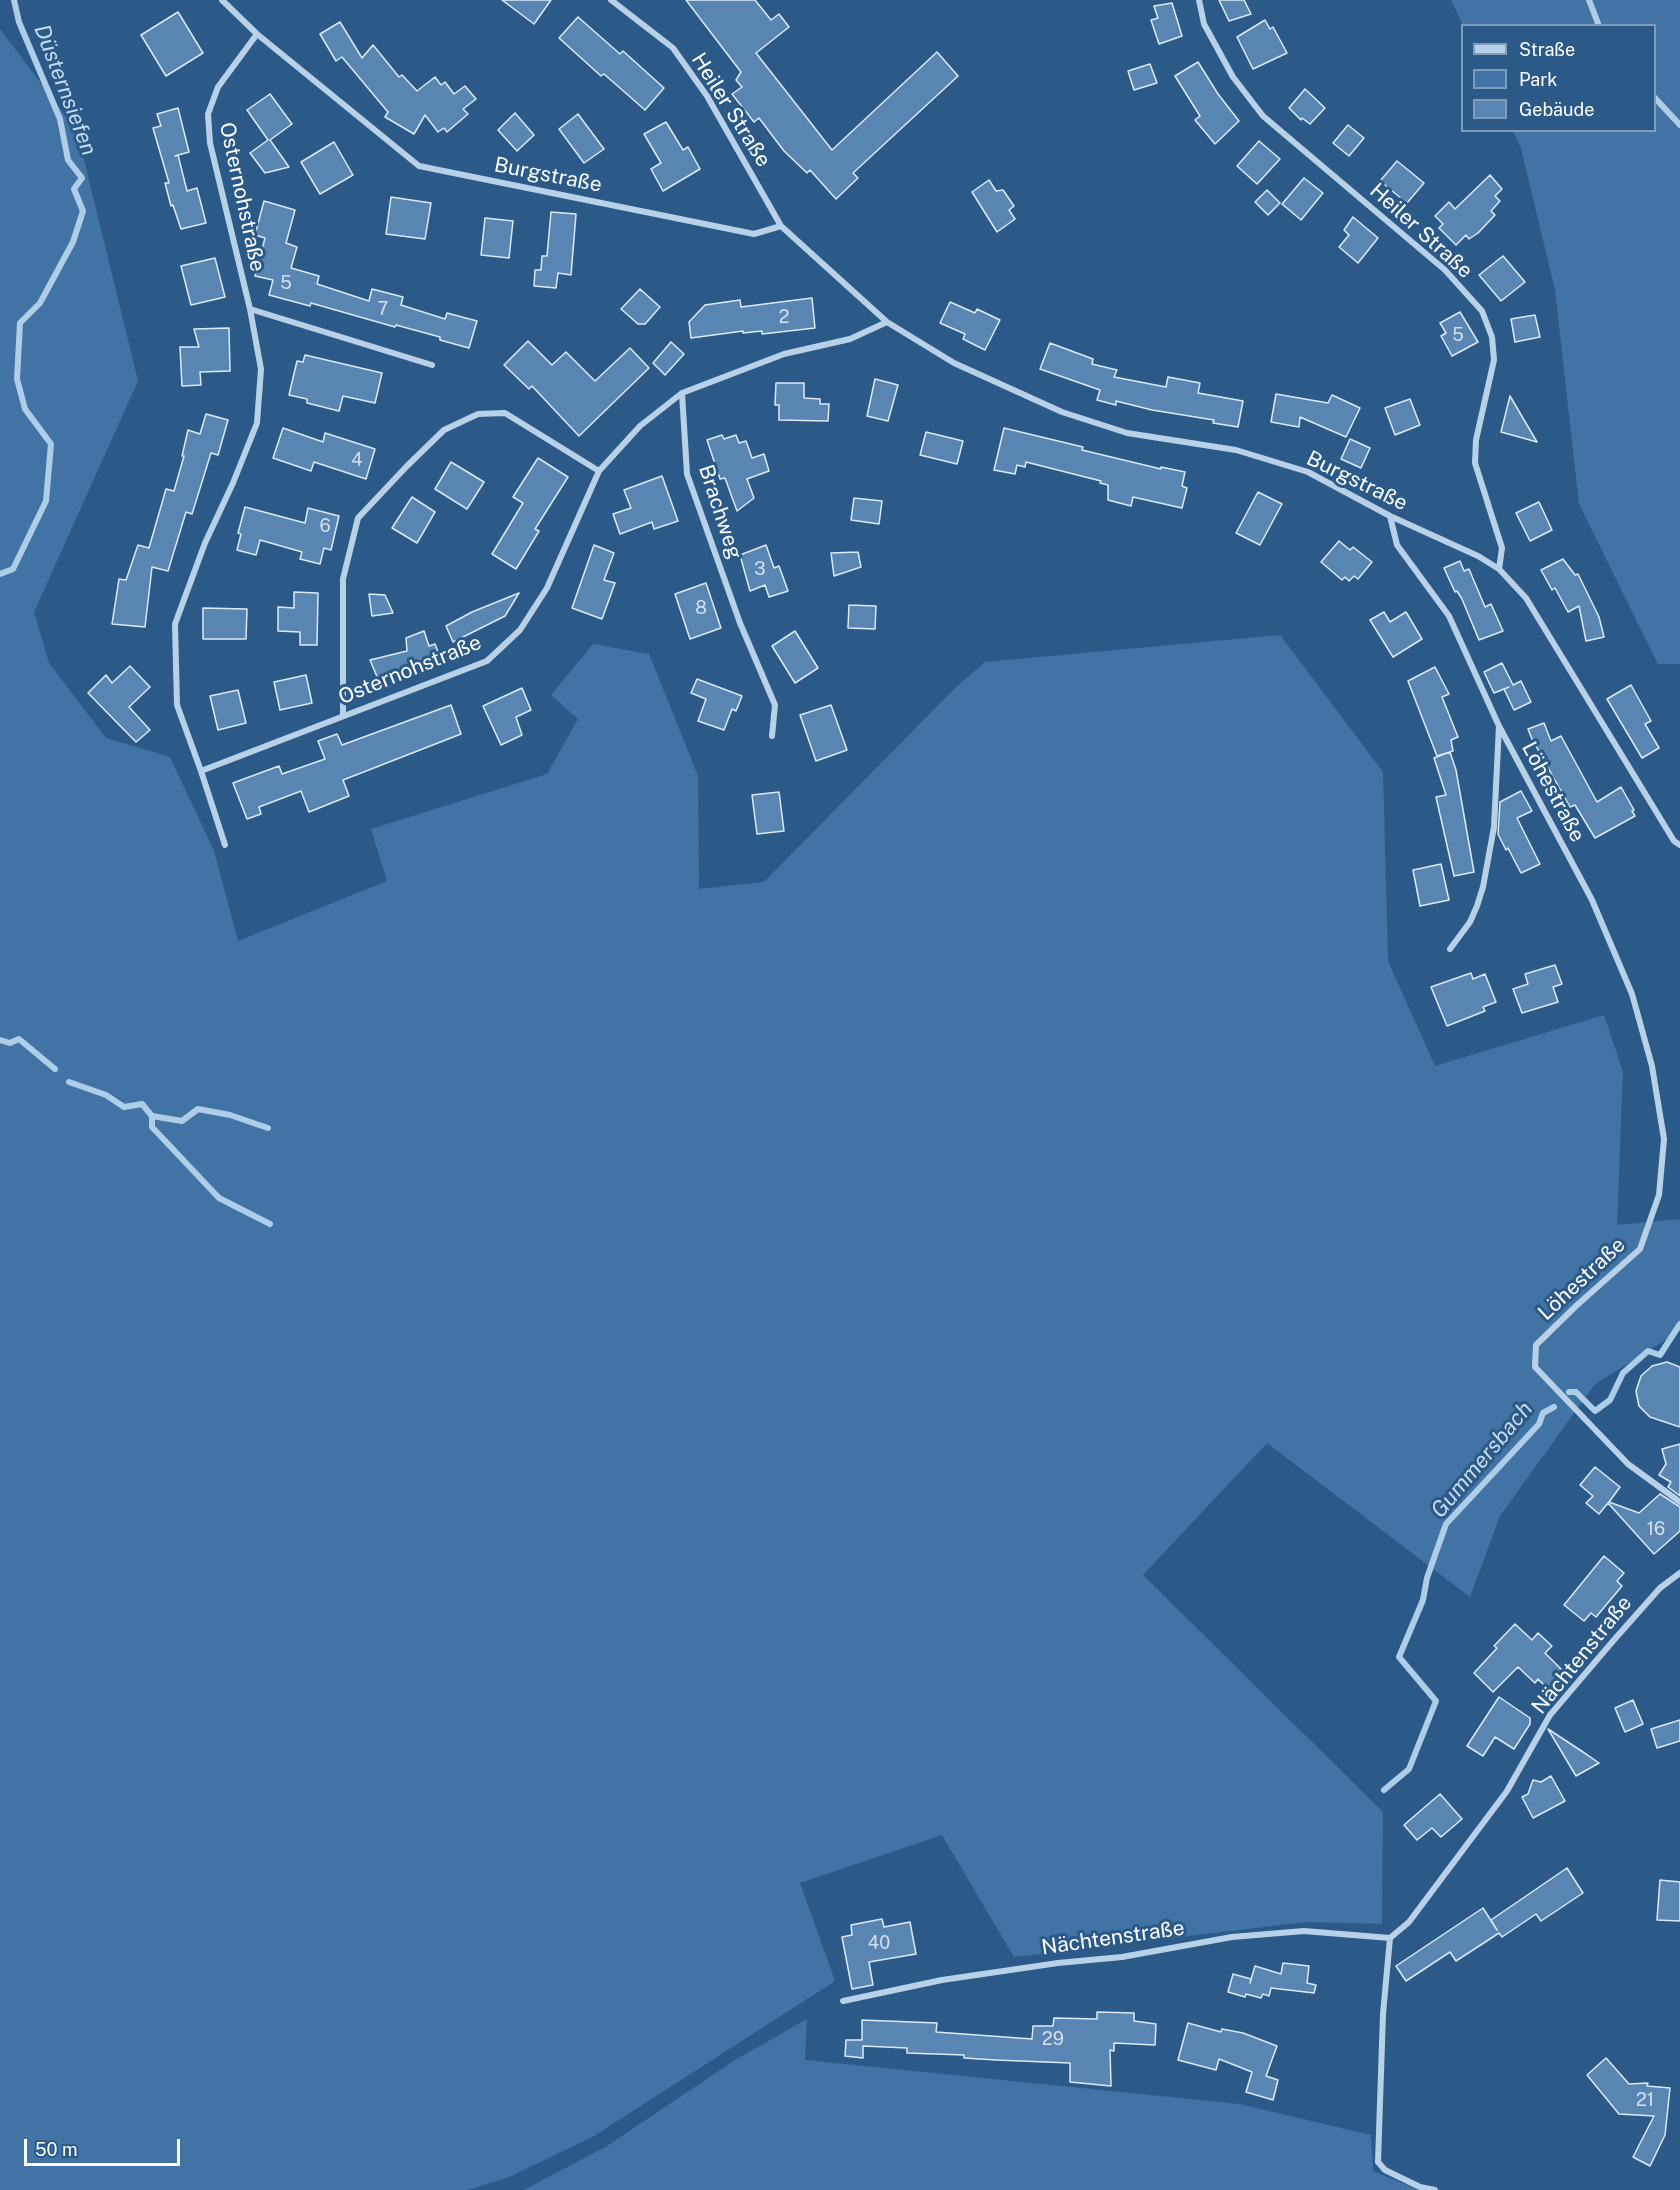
<!DOCTYPE html>
<html>
<head>
<meta charset="utf-8">
<style>
  body { margin:0 }
  #map { position:relative; width:1680px; height:2190px; overflow:hidden; background:#2c5a88; font-family:"Public Sans",sans-serif }
  canvas { display:block }
  .legend { position:absolute; left:1461px; top:24px; width:195px; height:108px; box-sizing:border-box; background:#2c5a88; border:2px solid #809cb8; margin:0; padding:8px 10px; list-style:none; font-size:18px; color:#fff }
  .legend li { display:flex; align-items:center; gap:12px; height:30px }
  .legend b { width:30px; border:2px solid #809cb8 }
  .scale { position:absolute; left:24px; top:2139px; width:156px; height:27px; box-sizing:border-box; border:3px solid #fff; border-top:0; padding-left:8px; font-size:18px; line-height:21px; white-space:nowrap; color:#fff; -webkit-text-stroke:4px #2c5a88; paint-order:stroke }
</style>
</head>
<body>
<div id="map">
<canvas width="1680" height="2190"></canvas>
<ul class="legend">
<li><b style="height:8px;background:#b9d1e8"></b>Straße</li>
<li><b style="height:16px;background:#4174a4"></b>Park</li>
<li><b style="height:16px;background:#5885b1"></b>Gebäude</li>
</ul>
<div class="scale">50 m</div>
</div>
<script>
const ctx = document.querySelector('canvas').getContext('2d');
ctx.lineJoin = 'round';
function paint(path, color) { ctx.fillStyle = color; ctx.fill(path, 'evenodd'); }
const toPath = rows => new Path2D(rows.map(r => 'M' + r).join(''));
function stroke(path, color, width, dash) { ctx.strokeStyle = color; ctx.lineWidth = width; ctx.lineCap = dash ? 'butt' : 'round'; ctx.setLineDash(dash || []); ctx.stroke(path); }
function drawText(font, color, halo, rows, align = 'center') {
  ctx.font = font + ' "Public Sans",sans-serif'; ctx.lineWidth = 6; ctx.setLineDash([]); ctx.textBaseline = 'middle'; ctx.strokeStyle = halo; ctx.fillStyle = color; for (const [text, x, y, turn = 0] of rows) {
    ctx.save(); ctx.translate(x, y); ctx.rotate((+turn || 0) * Math.PI / 180); ctx.textAlign = isNaN(turn) ? turn : align; if (halo) ctx.strokeText(text, 0, 0); ctx.fillText(text, 0, 0); ctx.restore();
  }
}
const green = toPath([
  [1451,0,1680,0,1680,664,1658,664,1579,504,1555,290,1521,148,1513,131,1654,130,1654,26,1463,25],
  [0,29,77,131,138,381,34,612,49,663,106,738,170,757,214,851,238,941,387,881,371,829,547,774,578,719,551,695,593,644,649,654,698,776,699,889,764,882,955,688,985,662,1280,635,1383,772,1388,961,1435,1066,1604,1015,1623,1072,1617,1225,1680,1219,1680,1331,1595,1384,1500,1516,1470,1597,1267,1443,1143,1575,1383,1812,1382,1924,1306,1922,1014,1957,942,1835,800,1883,835,1981,594,2136,507,2178,467,2190,0,2190],
  [807,2019,805,2060,1239,2104,1371,2135,1373,2171,1419,2190,524,2190,607,2146,735,2060]
]);
const stream = toPath([
  [1589,0,1599,26],
  [1654,97,1680,125],
  [0,574,13,569,46,501,51,444,25,409,17,379,20,323,40,303,73,242,83,211,74,189,82,178,68,160,60,119,19,22,14,0],
  [0,1040,10,1043,19,1039,55,1069],
  [69,1082,106,1095,124,1107,142,1104,152,1116,152,1127,219,1198,270,1224],
  [152,1116,182,1121,198,1109,230,1115,268,1128],
  [1569,1392,1576,1392,1595,1411,1610,1400,1623,1373,1648,1351,1660,1355,1680,1324],
  [1384,1790,1409,1769,1436,1701,1399,1657,1423,1600,1427,1578,1446,1524,1539,1424,1543,1413,1554,1407]
]);
const building = toPath([
  [502,0,551,0,534,24,502,0],
  [686,0,755,0,771,20,779,14,789,27,756,53,832,150,937,52,958,76,853,173,858,178,836,199,810,170,807,173,784,151,759,118,754,122,732,94,742,87,736,80,741,72,686,0],
  [1219,0,1244,0,1251,14,1229,21,1219,0],
  [1172,3,1182,36,1159,44,1151,20,1158,18,1154,6,1172,3],
  [178,12,203,53,166,76,141,35,178,12],
  [578,17,620,54,623,51,664,88,645,110,604,74,601,76,559,38,578,17],
  [1265,20,1270,29,1273,27,1287,53,1253,69,1237,37,1265,20],
  [340,22,362,58,373,45,399,77,402,75,417,91,435,77,441,85,445,82,454,94,465,86,476,99,463,109,468,114,447,132,444,128,438,132,425,115,414,134,385,117,388,112,342,57,336,61,320,34,340,22],
  [1198,62,1218,94,1239,121,1215,144,1195,120,1200,116,1175,76,1198,62],
  [1150,64,1157,83,1134,90,1128,71,1150,64],
  [1305,89,1325,108,1310,124,1302,118,1301,120,1289,108,1305,89],
  [270,94,292,124,270,140,289,167,265,173,250,153,268,140,247,110,270,94],
  [178,108,189,152,175,156,178,155,187,191,197,188,206,223,181,229,173,205,171,206,165,183,169,183,153,128,161,126,157,114,178,108],
  [515,113,534,135,517,151,498,130,515,113],
  [578,114,604,149,584,163,559,129,578,114],
  [666,122,683,150,688,147,700,169,663,191,651,169,661,163,644,134,666,122],
  [1348,125,1364,138,1349,156,1333,143,1348,125],
  [1259,141,1280,159,1257,184,1237,166,1259,141],
  [334,142,353,175,320,194,301,162,334,142],
  [1397,161,1424,183,1407,203,1380,181,1397,161],
  [1490,175,1502,189,1495,196,1500,201,1491,211,1495,215,1478,233,1469,239,1466,235,1456,245,1439,228,1443,224,1435,216,1449,202,1455,209,1490,175],
  [1304,178,1323,193,1301,220,1282,204,1304,178],
  [989,180,996,191,1003,190,1014,206,1009,210,1015,219,997,232,972,192,989,180],
  [1267,190,1280,203,1268,215,1255,202,1267,190],
  [391,197,431,203,425,239,386,234,391,197],
  [264,201,295,210,286,243,297,247,291,268,319,276,317,284,369,301,372,289,403,297,401,305,445,319,447,313,477,321,469,348,440,340,440,337,396,325,395,327,311,303,310,306,269,295,273,280,255,276,265,238,255,235,264,201],
  [551,212,576,214,571,275,558,273,556,288,534,286,535,270,541,270,542,256,547,256,551,212],
  [1353,217,1378,238,1358,263,1339,247,1349,235,1344,230,1353,217],
  [485,218,513,221,509,258,481,255,485,218],
  [1503,256,1525,282,1501,301,1479,275,1503,256],
  [215,258,225,297,191,305,181,266,215,258],
  [640,289,660,307,645,324,638,324,621,309,640,289],
  [812,298,815,328,762,334,762,331,743,333,743,331,691,338,689,322,705,305,740,300,741,307,812,298],
  [950,302,975,313,977,309,1000,320,985,350,963,339,965,334,940,323,950,302],
  [1460,312,1478,342,1452,356,1441,336,1446,333,1440,323,1460,312],
  [1535,315,1540,337,1515,342,1511,319,1535,315],
  [229,328,230,371,200,372,201,385,182,386,180,347,199,347,194,329,229,328],
  [528,341,552,365,566,352,595,381,630,348,649,368,579,436,532,386,529,389,504,365,528,341],
  [671,342,684,354,665,375,653,363,671,342],
  [1050,343,1093,359,1092,364,1117,370,1114,377,1166,387,1168,377,1200,383,1198,393,1243,401,1238,427,1213,423,1214,420,1152,410,1116,401,1116,405,1097,400,1100,390,1040,369,1050,343],
  [305,355,382,373,375,403,343,396,339,411,307,403,307,399,289,395,297,361,303,362,305,355],
  [875,379,898,385,888,421,867,416,875,379],
  [776,383,804,383,804,398,820,399,820,404,829,404,828,421,779,420,779,405,775,405,776,383],
  [1276,394,1328,403,1332,395,1360,408,1346,437,1300,417,1299,427,1271,422,1276,394],
  [1510,396,1537,442,1501,432,1510,396],
  [1410,399,1420,425,1395,435,1385,408,1410,399],
  [206,414,228,420,218,455,211,453,192,514,186,512,168,571,152,567,145,627,112,624,119,579,126,580,138,545,149,548,166,489,174,491,184,456,182,456,188,430,200,434,206,414],
  [283,428,323,442,325,433,375,449,366,479,314,462,311,471,273,458,283,428],
  [1004,428,1083,447,1082,450,1161,469,1161,467,1185,472,1182,486,1187,488,1182,508,1133,497,1131,506,1108,500,1108,485,1100,483,1101,481,1026,462,1025,467,1017,465,1015,474,994,470,1004,428],
  [926,432,963,441,957,464,920,455,926,432],
  [722,435,724,439,736,435,739,443,746,441,752,458,764,454,769,471,747,479,754,498,737,511,725,478,720,479,707,440,722,435],
  [1350,439,1370,448,1361,468,1341,459,1350,439],
  [538,458,568,477,535,529,539,531,516,569,492,554,523,503,513,497,538,458],
  [451,462,484,482,467,509,435,489,451,462],
  [662,476,678,521,654,529,652,522,620,534,613,514,631,508,624,490,662,476],
  [1258,492,1282,504,1260,545,1236,533,1258,492],
  [412,497,435,512,417,543,392,528,412,497],
  [854,498,882,501,879,524,851,520,854,498],
  [1539,502,1552,530,1530,541,1516,513,1539,502],
  [245,507,305,523,308,508,339,516,331,550,324,548,320,564,300,559,302,552,260,540,256,555,237,550,241,534,238,533,245,507],
  [1339,541,1350,550,1353,547,1372,562,1358,579,1354,576,1349,581,1345,577,1342,580,1321,562,1339,541],
  [594,545,614,553,604,580,615,583,602,619,572,608,594,545],
  [766,545,774,568,779,566,788,591,769,597,765,585,750,591,740,555,766,545],
  [858,552,861,567,834,576,831,553,858,552],
  [1563,559,1575,575,1578,574,1599,617,1604,637,1586,641,1579,606,1568,612,1555,588,1552,590,1541,570,1563,559],
  [1460,561,1464,571,1469,569,1485,607,1491,604,1503,631,1479,640,1462,599,1457,591,1455,592,1444,568,1460,561],
  [706,583,721,628,690,639,675,594,706,583],
  [294,592,318,593,317,645,300,645,300,632,278,631,278,607,294,608,294,592],
  [519,593,505,616,453,642,446,626,472,612,519,593],
  [369,594,385,595,393,613,372,616,369,594],
  [849,605,876,606,875,629,848,628,849,605],
  [203,608,247,609,246,639,203,639,203,608],
  [1384,612,1390,622,1406,612,1422,639,1393,657,1370,620,1384,612],
  [424,631,429,646,435,644,438,652,378,679,370,660,407,651,406,638,424,631],
  [795,631,818,668,795,683,772,646,795,631],
  [1502,663,1513,685,1521,681,1531,702,1514,710,1504,689,1509,687,1494,693,1484,672,1502,663],
  [130,666,150,687,129,707,150,730,136,742,88,693,106,675,112,683,130,666],
  [1435,667,1449,694,1442,697,1458,737,1451,740,1453,751,1437,756,1408,681,1435,667],
  [306,675,312,703,280,710,274,682,306,675],
  [697,679,742,696,736,711,732,709,724,730,698,721,706,699,691,693,697,679],
  [1631,685,1651,721,1645,724,1659,748,1642,758,1607,699,1631,685],
  [522,688,531,710,516,717,522,735,501,745,483,706,522,688],
  [238,690,246,723,218,730,210,696,238,690],
  [451,705,461,734,343,780,349,796,309,812,301,791,259,807,261,814,247,819,233,783,279,766,282,774,325,759,318,741,337,734,342,745,451,705],
  [831,705,847,750,816,761,800,715,831,705],
  [1544,723,1551,741,1561,736,1597,802,1621,787,1634,810,1632,811,1635,816,1595,838,1575,805,1570,807,1532,739,1528,729,1544,723],
  [1450,752,1456,770,1474,872,1454,876,1436,797,1446,795,1434,758,1450,752],
  [1521,791,1532,811,1517,818,1540,864,1521,873,1508,848,1506,850,1498,834,1500,802,1521,791],
  [779,792,784,831,757,834,752,795,779,792],
  [1441,864,1449,900,1420,906,1413,870,1441,864],
  [1555,965,1562,984,1553,987,1558,1002,1522,1013,1513,989,1528,984,1525,974,1555,965],
  [1471,973,1473,979,1485,974,1496,1002,1483,1007,1485,1011,1447,1026,1431,987,1471,973],
  [1667,1362,1680,1367,1680,1427,1650,1417,1639,1406,1636,1391,1641,1376,1652,1366,1667,1362],
  [1680,1444,1680,1496,1668,1487,1671,1482,1659,1475,1666,1464,1662,1449,1680,1444],
  [1595,1467,1620,1487,1609,1502,1639,1513,1660,1494,1680,1507,1680,1531,1654,1554,1608,1503,1599,1514,1586,1503,1593,1496,1580,1485,1595,1467],
  [1604,1556,1624,1573,1617,1581,1622,1586,1596,1617,1591,1613,1584,1621,1564,1605,1604,1556],
  [1515,1624,1532,1640,1538,1633,1552,1646,1545,1653,1566,1674,1550,1691,1538,1679,1535,1683,1518,1667,1493,1692,1474,1673,1497,1648,1494,1646,1515,1624],
  [1499,1697,1530,1718,1530,1724,1514,1749,1495,1737,1483,1756,1467,1746,1499,1697],
  [1633,1700,1643,1724,1625,1732,1615,1708,1633,1700],
  [1680,1720,1680,1741,1657,1748,1651,1729,1680,1720],
  [1548,1729,1583,1752,1599,1763,1576,1776,1548,1729],
  [1551,1776,1565,1801,1533,1818,1522,1797,1528,1794,1533,1780,1541,1782,1551,1776],
  [1440,1794,1462,1819,1441,1837,1432,1828,1417,1840,1404,1825,1440,1794],
  [1567,1868,1583,1893,1541,1921,1536,1914,1502,1937,1499,1933,1456,1961,1450,1952,1406,1981,1396,1966,1483,1908,1497,1930,1491,1920,1567,1868],
  [1660,1880,1680,1882,1680,1921,1657,1920,1660,1880],
  [882,1919,884,1927,910,1922,916,1954,869,1962,873,1985,852,1989,842,1937,852,1935,851,1925,882,1919],
  [1283,1963,1309,1966,1307,1983,1316,1985,1314,1993,1271,1988,1269,1996,1263,1994,1261,1998,1246,1994,1245,1997,1228,1992,1233,1974,1251,1979,1250,1983,1255,1966,1281,1974,1283,1963],
  [1097,2012,1134,2013,1134,2021,1156,2024,1155,2045,1114,2043,1114,2051,1110,2050,1111,2086,1070,2082,1070,2063,996,2060,964,2058,964,2055,907,2053,907,2048,863,2046,863,2058,845,2056,846,2040,862,2040,862,2020,937,2023,936,2032,1032,2039,1033,2026,1053,2026,1054,2018,1097,2019,1097,2012],
  [1188,2023,1221,2032,1222,2029,1243,2033,1277,2046,1266,2076,1278,2080,1273,2100,1246,2092,1252,2072,1219,2059,1216,2070,1178,2060,1188,2023],
  [1606,2058,1629,2084,1648,2083,1647,2086,1670,2088,1665,2135,1650,2166,1633,2157,1654,2116,1619,2114,1587,2075,1606,2058]
]);
const minor = toPath([
  [222,0,257,34,419,166,754,234,781,226,887,322,954,363,1062,412,1127,433,1236,450,1308,472,1390,516,1478,556,1499,569,1526,598,1674,841,1680,845],
  [611,0,673,48,707,96,781,226],
  [1199,0,1204,24,1233,77,1263,116,1445,270,1482,311,1492,337,1494,360,1476,440,1475,463,1502,548,1499,569],
  [250,309,432,365],
  [682,393,687,474,740,623,775,705,772,736],
  [1390,516,1397,545,1449,616,1499,726,1592,900,1632,994,1652,1066,1664,1139,1659,1195,1640,1249,1576,1306,1536,1345,1535,1367,1628,1464,1680,1502],
  [343,715,343,579,358,518,407,466,444,430,478,414,505,413,599,471],
  [201,771,177,705,175,624,205,543,233,483,257,423,261,369,250,309,210,143,208,114,218,87,257,34],
  [225,845,201,771,487,661,520,630,547,588,599,471,640,426,682,393,784,354,850,339,887,322],
  [1450,949,1470,922,1477,906,1483,887,1494,827,1499,726],
  [1390,1938,1383,2014,1378,2162,1385,2170,1420,2187,1435,2190],
  [843,2001,942,1980,1058,1963,1122,1957,1232,1937,1304,1931,1390,1938,1409,1922,1507,1791,1550,1715,1613,1641,1660,1588,1680,1573]
]);
const numberNames = [
  ["5",286,283],
  ["7",383,309],
  ["2",784,317],
  ["5",1458,335],
  ["4",357,460],
  ["6",325,526],
  ["3",760,569],
  ["8",701,608],
  ["16",1656,1529],
  ["40",879,1943],
  ["29",1053,2039],
  ["21",1645,2100]
];
const streetNames = [
  ["Heiler Straße",731,110,58],
  ["Burgstraße",548,175,11],
  ["Osternohstraße",242,197,78],
  ["Heiler Straße",1421,231,42],
  ["Burgstraße",1357,481,26],
  ["Brachweg",720,512,72],
  ["Osternohstraße",410,670,-22],
  ["Löhestraße",1553,792,62],
  ["Löhestraße",1582,1279,-43],
  ["Nächtenstraße",1582,1655,-51],
  ["Nächtenstraße",1113,1938,-8]
];
const waterNames = [
  ["Düsternsiefen",65,90,69],
  ["Gummersbach",1482,1460,-50]
];
paint(green, '#4174a4');
stroke(stream, '#aecde8', 6);
paint(building, '#5885b1');
stroke(building, '#dceaf7', 1.5);
stroke(minor, '#b9d1e8', 6);
drawText('18px', '#d5e0ec', null, numberNames);
drawText('21px', '#fff', '#2c5a88', streetNames);
drawText('italic 22px', '#c5dbef', '#2c5a88', waterNames);
</script>
</body>
</html>
